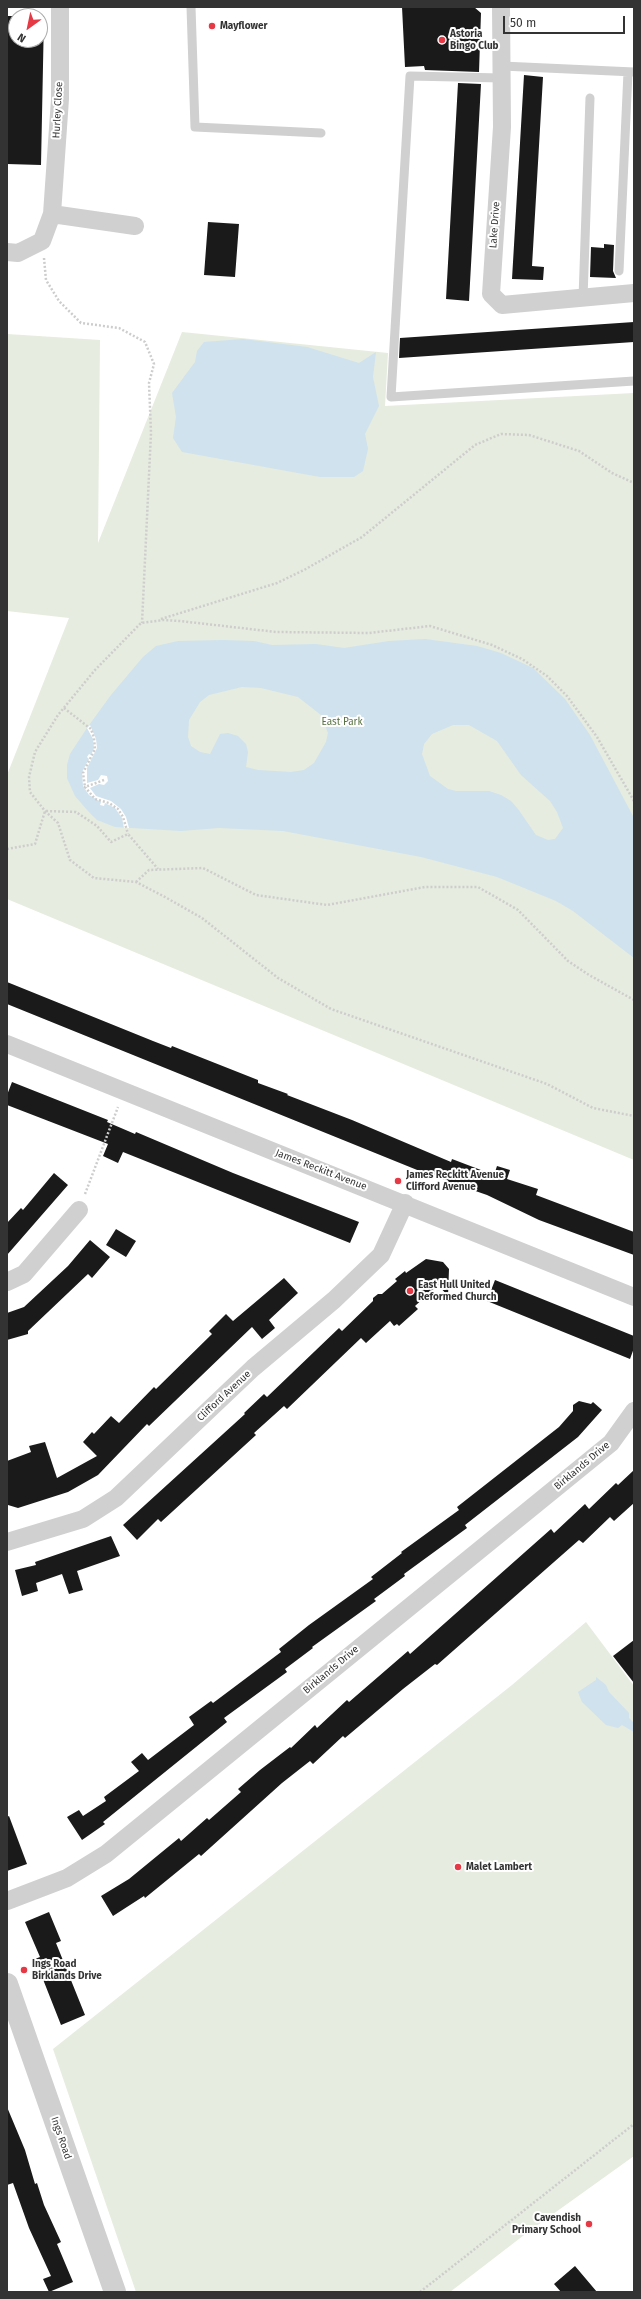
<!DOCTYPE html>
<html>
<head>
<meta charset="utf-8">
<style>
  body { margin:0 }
  #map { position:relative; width:641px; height:2299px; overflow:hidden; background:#fff; font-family:"Fira Sans",sans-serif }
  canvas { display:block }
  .frame { position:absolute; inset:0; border:8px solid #333; pointer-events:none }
  .north { position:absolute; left:8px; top:8px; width:40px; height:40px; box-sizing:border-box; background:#fff; border:1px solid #adadad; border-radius:50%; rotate:213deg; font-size:11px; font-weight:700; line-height:16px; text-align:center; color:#333 }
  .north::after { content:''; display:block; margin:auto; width:14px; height:18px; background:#e63946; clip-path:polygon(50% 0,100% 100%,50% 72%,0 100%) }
  .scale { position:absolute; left:503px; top:16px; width:122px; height:18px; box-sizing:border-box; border:2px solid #333; border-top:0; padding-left:5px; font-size:12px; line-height:14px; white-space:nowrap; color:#333; -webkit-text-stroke:3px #fff; paint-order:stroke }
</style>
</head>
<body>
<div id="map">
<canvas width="641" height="2299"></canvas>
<div class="frame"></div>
<div class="north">N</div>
<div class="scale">50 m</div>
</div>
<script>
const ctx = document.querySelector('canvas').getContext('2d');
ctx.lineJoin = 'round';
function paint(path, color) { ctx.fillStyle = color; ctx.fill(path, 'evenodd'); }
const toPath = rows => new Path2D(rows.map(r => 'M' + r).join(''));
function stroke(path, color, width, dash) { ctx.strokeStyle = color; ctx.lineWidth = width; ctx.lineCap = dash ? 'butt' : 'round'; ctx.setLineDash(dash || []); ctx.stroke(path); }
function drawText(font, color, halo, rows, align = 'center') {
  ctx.font = font + ' "Fira Sans",sans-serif'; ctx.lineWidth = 4; ctx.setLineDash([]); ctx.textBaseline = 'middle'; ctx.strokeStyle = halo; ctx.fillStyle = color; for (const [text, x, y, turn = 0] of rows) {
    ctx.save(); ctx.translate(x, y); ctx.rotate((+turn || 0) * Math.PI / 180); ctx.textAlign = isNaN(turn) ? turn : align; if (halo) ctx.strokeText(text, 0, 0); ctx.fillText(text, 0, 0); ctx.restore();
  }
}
const green = toPath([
  [182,332,388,353,385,406,634,393,634,1160,7,899,7,775,69,618,7,611,7,334,100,340,98,543],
  [586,1622,634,1686,634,2156,528,2232,450,2292,136,2292,53,2049,512,1685]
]);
const water = toPath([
  [243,339,307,347,359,363,376,352,373,377,379,406,365,434,368,449,363,471,354,477,320,477,182,452,173,438,176,417,172,393,195,362,197,351,204,342],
  [425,639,477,646,501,653,533,668,565,699,590,735,634,818,634,958,573,911,556,901,497,877,421,857,283,831,219,828,181,831,115,827,97,820,88,811,75,796,67,778,67,765,70,754,87,728,111,695,143,657,156,646,178,641,223,640,254,641,272,645,316,644,344,648,389,641],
  [242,687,261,688,298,697,321,715,328,733,326,742,314,763,304,770,291,772,258,770,246,767,248,752,246,744,238,736,228,733,220,734,210,754,200,752,191,746,188,737,189,720,200,702,209,695],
  [453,725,469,725,497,741,521,775,550,801,557,812,563,828,555,839,548,840,536,835,518,809,511,801,501,795,489,791,456,791,448,789,430,776,422,754,424,744,432,734],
  [596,1677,606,1685,609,1692,629,1713,629,1718,634,1723,634,1732,622,1725,618,1728,606,1725,582,1702,578,1692,596,1680]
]);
const pier = toPath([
  [90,725,96,739,97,748,87,768,87,783,98,780,101,775,107,776,108,781,104,785,99,784,90,788,96,796,111,801,121,809,126,817,129,828,124,828,122,818,115,808,105,803,104,806,100,805,101,802,89,795,83,786,82,772,89,759,87,757,89,754,91,755,94,748,93,739,87,728]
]);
const building = toPath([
  [402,7,474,7,481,13,479,72,425,70,424,66,405,67],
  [7,16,44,16,41,165,7,164],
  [16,16,40,16,40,40,16,40],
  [524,75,543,77,532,266,544,267,543,280,512,279],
  [458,83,481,84,469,301,446,299],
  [208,222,239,224,235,277,204,275],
  [604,244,614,245,613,271,616,278,590,277,591,247,604,248],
  [634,322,634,342,399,358,400,338],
  [7,982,153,1041,171,1048,172,1046,258,1080,258,1083,288,1094,287,1095,352,1120,451,1162,452,1159,494,1175,497,1166,510,1170,507,1179,538,1189,536,1195,634,1232,634,1255,539,1220,487,1195,432,1176,7,1004],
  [12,1082,108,1120,107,1122,135,1134,136,1132,233,1173,359,1222,350,1243,123,1152,118,1163,103,1156,108,1144,7,1105,7,1095],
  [54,1173,68,1185,7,1255,7,1223,21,1208,23,1210],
  [116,1229,136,1241,126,1257,106,1245],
  [90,1240,110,1257,92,1278,88,1274,28,1331,28,1334,7,1340,7,1313,24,1307,68,1266],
  [426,1259,443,1262,449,1269,448,1296,438,1285,415,1306,418,1309,399,1326,397,1324,394,1326,390,1321,366,1343,361,1338,287,1409,284,1406,254,1433,256,1435,161,1522,158,1519,137,1540,123,1525,245,1414,244,1413,264,1394,267,1397,339,1328,342,1331,373,1301,373,1298,378,1294,382,1294,397,1281,395,1279,405,1271,406,1273],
  [284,1278,298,1293,269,1320,275,1328,262,1339,252,1327,149,1426,147,1424,98,1475,68,1492,18,1508,8,1505,7,1461,31,1452,29,1446,45,1442,57,1478,97,1456,83,1442,92,1432,94,1434,111,1416,119,1423,154,1387,156,1389,212,1334,209,1331,226,1314,233,1321],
  [495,1280,634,1336,634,1348,630,1359,487,1301],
  [579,1401,591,1404,593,1402,602,1410,578,1437,465,1525,467,1528,404,1574,405,1576,374,1599,376,1601,312,1647,313,1648,285,1669,287,1672,224,1718,227,1722,103,1822,105,1824,82,1840,67,1817,79,1810,83,1816,106,1801,104,1797,139,1771,131,1762,142,1753,148,1760,194,1725,189,1717,211,1701,213,1703,281,1652,279,1649,309,1625,373,1579,371,1577,402,1553,401,1552,459,1510,457,1507,559,1427,573,1411,573,1405],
  [634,1470,634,1503,614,1521,610,1517,583,1543,579,1540,437,1665,435,1664,403,1689,345,1738,343,1736,313,1764,310,1761,282,1783,201,1856,199,1854,145,1898,144,1896,113,1916,101,1896,129,1879,179,1838,181,1841,207,1818,209,1820,241,1792,238,1789,260,1770,290,1747,291,1748,315,1725,317,1728,347,1700,349,1702,408,1651,410,1654,551,1529,554,1533,585,1504,589,1509,616,1483,618,1485],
  [111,1536,120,1556,77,1571,83,1590,69,1594,62,1574,36,1583,38,1591,22,1596,15,1570,36,1565,35,1562],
  [634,1640,634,1683,613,1656],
  [9,1816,27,1864,7,1871,7,1817],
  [49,1912,61,1941,56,1943,85,2015,61,2025,35,1959,40,1957,25,1922],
  [7,2107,25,2150,35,2184,37,2183,44,2205,61,2242,57,2244,73,2282,49,2292,43,2279,51,2276,29,2228,13,2183,7,2185],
  [575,2266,597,2292,561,2292,554,2284]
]);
const path = toPath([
  [44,258,46,280,59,301,81,323,119,328,145,342,154,364,149,383,151,433,142,623],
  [161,619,277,583,304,570,362,537,475,445,501,434,529,435,579,451,612,473,634,483],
  [64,708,91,729,94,738,95,749,83,773,85,787],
  [104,780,85,787,95,799,109,803,118,809,123,817,128,834],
  [634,801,597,737,567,696,547,676,522,659,492,645,430,626,369,633,276,632,180,621,163,620,141,623,95,670,58,715,35,752,29,777,30,792,45,811,58,823,70,860,94,878,136,882,165,897,202,918,278,978,331,1009,547,1084,593,1108,634,1116],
  [7,849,35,844,45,811,76,812,97,826,111,842,128,834,158,869],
  [136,882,149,870,203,868,256,895,327,905,425,887,478,887,518,910,568,961,589,975,634,1000],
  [85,1194,118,1107],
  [420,2292,634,2124]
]);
const service = toPath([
  [191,7,195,127,321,133],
  [502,66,634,72],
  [502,78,410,76,391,397,634,381],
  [619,271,628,72],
  [583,298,590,98]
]);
const minor = toPath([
  [501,7,502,127,491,294,502,305,634,293],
  [52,214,135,226],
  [7,252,18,253,42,241,52,214,60,99,60,7],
  [7,1044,634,1297],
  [7,1282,24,1274,79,1210],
  [7,1542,83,1519,116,1498,253,1368,334,1300,381,1255,405,1203],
  [7,1901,67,1878,106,1854,611,1443,634,1411]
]);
const tertiary = toPath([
  [7,1984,115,2292]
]);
const markers = [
  [212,26,4,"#e63946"],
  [442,40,4,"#e63946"],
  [398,1181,4,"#e63946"],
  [410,1291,4,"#e63946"],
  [458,1867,4,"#e63946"],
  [24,1970,4,"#e63946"],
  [589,2224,4,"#e63946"]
];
const poiNames = [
  ["Mayflower",220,26],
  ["Astoria",450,34],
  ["Bingo Club",450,46],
  ["James Reckitt Avenue",406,1175],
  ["Clifford Avenue",406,1187],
  ["East Hull United",418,1285],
  ["Reformed Church",418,1297],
  ["Malet Lambert",466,1867],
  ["Ings Road",32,1964],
  ["Birklands Drive",32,1976],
  ["Cavendish",581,2218,"right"],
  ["Primary School",581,2230,"right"]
];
const streetNames = [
  ["Hurley Close",58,110,-87],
  ["Lake Drive",495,225,-86],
  ["James Reckitt Avenue",321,1170,21],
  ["Clifford Avenue",224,1396,-43],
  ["Birklands Drive",582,1466,-40],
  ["Birklands Drive",331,1670,-40],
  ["Ings Road",61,2138,71]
];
const parkNames = [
  ["East Park",342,722]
];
paint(green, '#e6ecdf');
paint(water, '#cfe2ee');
paint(pier, '#fff');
paint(building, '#1a1a1a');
stroke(path, '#cdcdcd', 2.5, [2, 2]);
stroke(service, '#d0d0d0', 9);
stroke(minor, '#d0d0d0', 18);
stroke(tertiary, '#d0d0d0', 22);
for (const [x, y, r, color] of markers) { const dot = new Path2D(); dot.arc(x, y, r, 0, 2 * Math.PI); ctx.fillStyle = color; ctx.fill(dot); stroke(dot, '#fff', 1.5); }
drawText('bold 10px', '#333', '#fff', poiNames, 'left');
drawText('10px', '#333', '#fff', streetNames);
drawText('10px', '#56703f', '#fff', parkNames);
</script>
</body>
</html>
